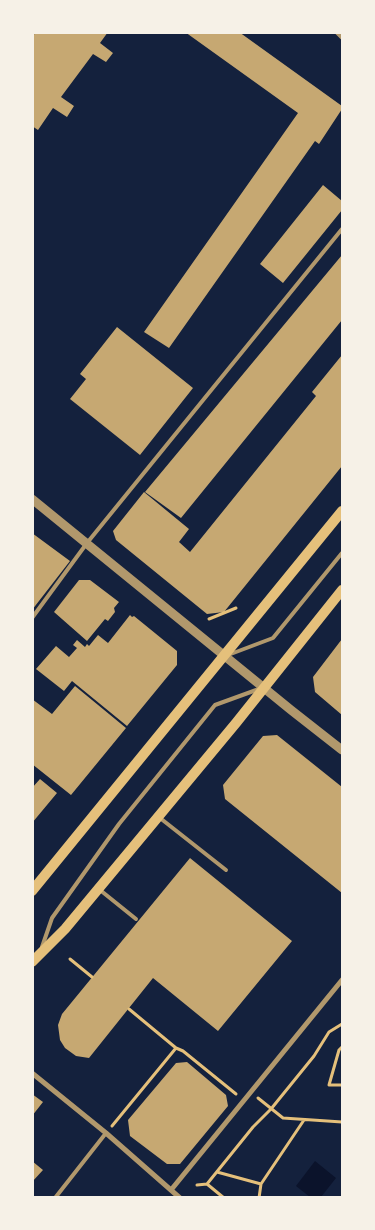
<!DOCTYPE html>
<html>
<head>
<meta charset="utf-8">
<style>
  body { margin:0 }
  #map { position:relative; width:375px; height:1230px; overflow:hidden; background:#14213d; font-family:Roboto,sans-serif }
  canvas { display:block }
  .frame { position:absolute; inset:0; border:34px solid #f6f1e7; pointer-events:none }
</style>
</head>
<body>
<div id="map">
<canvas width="375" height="1230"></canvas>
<div class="frame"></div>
</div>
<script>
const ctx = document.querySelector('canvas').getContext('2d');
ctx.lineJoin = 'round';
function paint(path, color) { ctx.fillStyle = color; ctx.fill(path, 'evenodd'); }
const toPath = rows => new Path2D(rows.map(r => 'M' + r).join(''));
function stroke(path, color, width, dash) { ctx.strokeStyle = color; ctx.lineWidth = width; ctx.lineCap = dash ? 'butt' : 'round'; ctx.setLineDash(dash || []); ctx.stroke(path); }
const water = toPath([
  [315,1161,336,1178,321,1197,310,1197,296,1186]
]);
const building = toPath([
  [36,32,108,32,100,43,113,53,106,62,93,54,61,97,74,106,67,117,53,108,38,130,32,126,32,37],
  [185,32,239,32,342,106,342,109,319,144,315,141,169,348,144,332,298,113],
  [323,185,342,201,342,210,283,283,260,264],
  [342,255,342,320,181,518,145,492],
  [117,327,193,388,140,455,70,399,86,379,80,374],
  [342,355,342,466,224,612,207,614,116,540,113,531,144,492,189,529,179,542,190,552,316,396,312,392],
  [32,533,70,561,32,610],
  [79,580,90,580,119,602,114,608,115,612,108,621,105,619,87,641,54,612],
  [130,615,132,617,134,616,177,651,177,665,127,726,72,681,64,691,36,669,56,646,69,657,77,648,73,645,77,640,85,647,87,644,89,646,98,635,108,643],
  [342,639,342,715,315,692,313,677],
  [75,686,126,728,71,795,32,764,32,699,52,714],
  [277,735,342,787,342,893,225,799,223,785,263,736],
  [40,779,57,793,32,823,32,788],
  [190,858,292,941,218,1031,153,978,89,1058,76,1056,65,1048,60,1040,58,1025,62,1014],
  [187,1062,226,1095,228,1106,180,1164,167,1164,130,1136,128,1120,176,1063],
  [32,1094,43,1102,32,1116],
  [32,1161,43,1170,32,1182]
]);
const path = toPath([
  [209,619,236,608],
  [70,959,92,977],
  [129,1009,176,1048],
  [342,1047,339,1050,329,1085,342,1085],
  [258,1098,283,1118,342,1122],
  [112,1126,176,1048,183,1051,236,1094],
  [217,1172,261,1184],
  [207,1184,224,1198],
  [197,1185,207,1184,253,1127,271,1109,314,1056,329,1032,342,1024],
  [259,1198,261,1184,304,1120]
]);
const service = toPath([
  [32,618,87,543,342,229],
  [228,655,273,638,342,553],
  [160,818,226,870],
  [100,890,136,919],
  [42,947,52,918,119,824,215,705,259,689],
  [55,1198,106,1133]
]);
const minor = toPath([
  [337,32,342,37],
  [32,1073,106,1133,180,1198],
  [171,1190,342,980]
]);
const tertiary = toPath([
  [32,499,291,710,342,750]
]);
const secondary = toPath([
  [32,891,342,511],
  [32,962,65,929,236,723,342,590]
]);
paint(water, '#0b132b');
paint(building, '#c6a872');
stroke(path, '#e5c07b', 3);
stroke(service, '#b1986c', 4);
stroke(minor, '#b1986c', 5);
stroke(tertiary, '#b1986c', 9);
stroke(secondary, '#e5c07b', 10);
</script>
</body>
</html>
